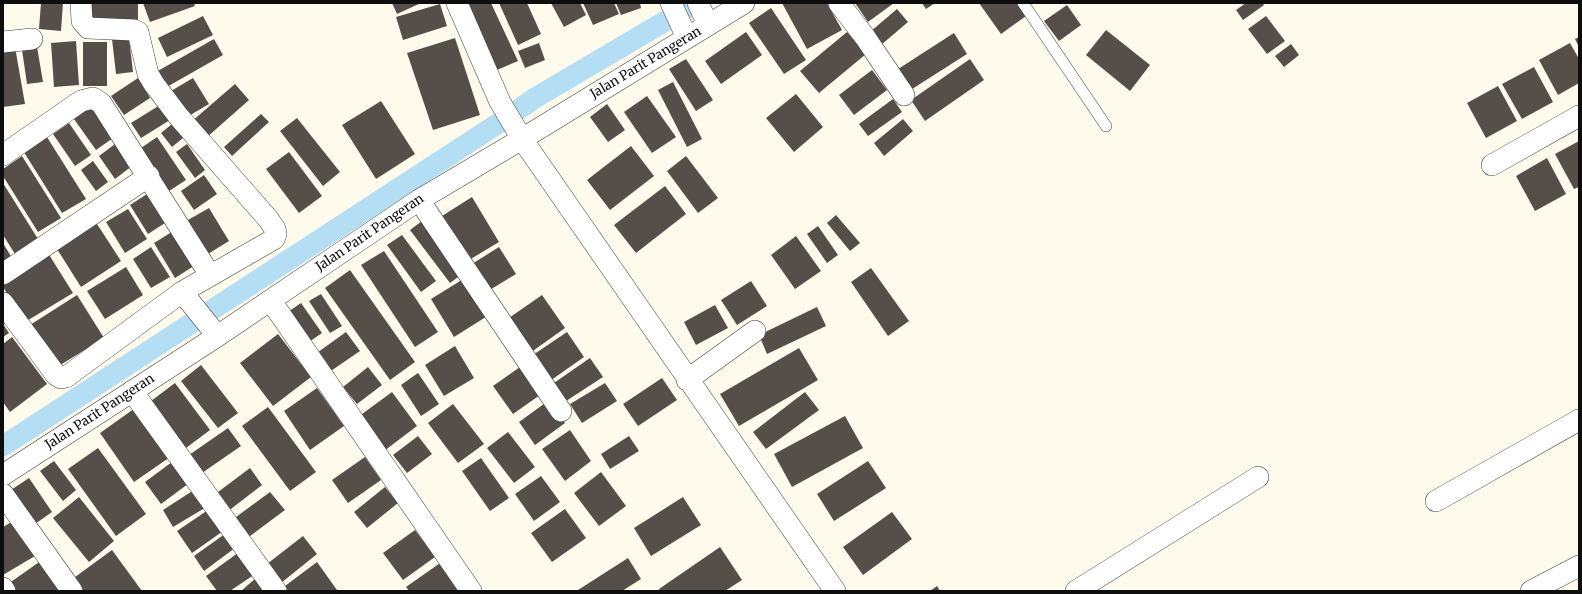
<!DOCTYPE html>
<html>
<head>
<meta charset="utf-8">
<style>
  body { margin:0 }
  #map { position:relative; width:1582px; height:594px; overflow:hidden; background:#fefbed; font-family:Merriweather,serif }
  canvas { display:block }
  .frame { position:absolute; inset:0; border:4px solid #0d0d0d; pointer-events:none }
</style>
</head>
<body>
<div id="map">
<canvas width="1582" height="594"></canvas>
<div class="frame"></div>
</div>
<script>
const ctx = document.querySelector('canvas').getContext('2d');
ctx.lineJoin = 'round';
const toPath = rows => new Path2D(rows.map(r => 'M' + r).join(''));
function stroke(path, color, width, dash) { ctx.strokeStyle = color; ctx.lineWidth = width; ctx.lineCap = dash ? 'butt' : 'round'; ctx.setLineDash(dash || []); ctx.stroke(path); }
function paint(path, color) { ctx.fillStyle = color; ctx.fill(path, 'evenodd'); }
function drawText(font, color, halo, rows, align = 'center') {
  ctx.font = font + ' Merriweather,serif'; ctx.lineWidth = 4; ctx.setLineDash([]); ctx.textBaseline = 'middle'; ctx.strokeStyle = halo; ctx.fillStyle = color; for (const [text, x, y, turn = 0] of rows) {
    ctx.save(); ctx.translate(x, y); ctx.rotate((+turn || 0) * Math.PI / 180); ctx.textAlign = isNaN(turn) ? turn : align; if (halo) ctx.strokeText(text, 0, 0); ctx.fillText(text, 0, 0); ctx.restore();
  }
}
const canal = toPath([
  [3,446,505,119,535,98,696,3]
]);
const building = toPath([
  [41,3,63,3,61,31,39,29],
  [86,3,138,3,138,21,86,20],
  [143,3,194,3,195,6,150,22],
  [392,3,421,3,397,14],
  [468,3,491,3,518,61,497,70],
  [499,3,527,3,541,34,518,45],
  [551,3,580,3,586,15,564,27],
  [583,3,614,3,619,14,593,25],
  [616,3,640,3,641,8,621,15],
  [782,3,827,3,842,30,807,49],
  [855,3,894,3,868,22],
  [922,3,935,3,926,9],
  [979,3,1017,3,1026,16,1001,34],
  [1246,3,1263,3,1264,5,1243,20,1236,10],
  [440,4,447,26,403,40,396,17],
  [1067,5,1081,25,1059,41,1044,21],
  [771,8,806,60,784,74,749,23],
  [897,9,908,22,881,45,870,32],
  [203,16,213,35,167,57,158,38],
  [1266,16,1285,41,1267,54,1248,29],
  [1106,30,1150,65,1130,91,1086,55],
  [746,32,762,55,721,84,705,61],
  [847,32,866,54,819,93,800,71],
  [954,33,967,54,909,91,895,71],
  [1579,37,1579,47,1575,39],
  [129,38,133,72,116,74,112,39],
  [455,38,480,115,433,130,407,53],
  [214,39,223,55,165,88,156,72],
  [36,41,43,82,27,84,21,43],
  [76,41,79,85,54,87,51,43],
  [83,42,107,42,107,86,83,86],
  [539,43,545,60,525,68,518,51],
  [1570,43,1579,59,1579,83,1558,95,1539,60],
  [1291,44,1299,55,1284,67,1275,56],
  [15,47,25,104,3,107,3,49],
  [686,59,713,100,696,111,669,69],
  [970,59,984,80,925,121,911,100],
  [1534,67,1553,102,1522,119,1502,84],
  [872,70,887,90,854,115,839,95],
  [138,78,150,98,124,115,111,96],
  [193,78,209,104,187,117,171,91],
  [673,82,702,139,687,147,658,90],
  [235,84,249,100,206,138,191,122],
  [1498,86,1517,121,1486,138,1467,103],
  [796,94,823,127,794,152,766,118],
  [647,96,676,137,652,153,624,112],
  [893,99,902,112,868,136,859,124],
  [381,101,415,154,376,179,342,125],
  [607,104,625,130,608,142,590,117],
  [160,105,170,120,141,138,131,123],
  [91,107,113,138,96,150,74,119],
  [261,114,269,122,232,156,224,147],
  [297,118,340,172,323,186,280,131],
  [903,119,913,131,884,156,874,143],
  [69,123,91,155,75,166,53,134],
  [172,124,183,138,172,147,161,133],
  [45,134,86,199,62,213,22,149],
  [157,137,186,180,169,191,141,148],
  [1579,141,1579,187,1574,189,1555,154],
  [115,144,132,166,115,179,99,156],
  [187,144,205,170,195,178,176,152],
  [631,146,654,176,610,210,587,180],
  [289,152,322,196,299,213,266,169],
  [22,156,61,218,38,232,3,176,3,169],
  [686,156,718,198,698,213,667,171],
  [1547,158,1566,194,1535,211,1516,176],
  [93,161,108,182,96,191,81,170],
  [204,175,217,194,194,210,181,191],
  [3,183,38,239,15,254,3,235],
  [665,186,686,214,636,253,614,225],
  [147,194,165,223,148,234,130,205],
  [472,197,499,242,469,260,442,216],
  [209,208,229,241,208,254,188,220],
  [128,209,147,239,125,253,106,222],
  [836,215,860,243,850,251,827,223],
  [426,218,466,271,450,283,410,230],
  [97,224,121,261,81,287,57,249],
  [818,226,838,255,827,263,807,234],
  [175,230,197,264,175,278,154,243],
  [402,235,436,281,421,292,387,245],
  [796,236,821,271,795,289,771,255],
  [3,243,12,258,3,264],
  [151,247,170,277,151,288,133,259],
  [499,247,516,274,488,291,472,264],
  [384,251,438,332,415,347,361,265],
  [48,253,73,293,25,322,3,287,3,281],
  [126,267,143,295,105,319,87,291],
  [871,268,909,321,888,336,851,282],
  [350,270,415,362,390,380,325,288],
  [465,278,489,315,454,337,431,299],
  [751,281,767,306,737,325,721,300],
  [321,294,342,326,330,333,309,301],
  [77,295,104,338,57,367,30,325],
  [542,295,565,328,530,353,506,320],
  [301,303,322,333,306,344,285,314],
  [715,305,728,328,696,345,684,322],
  [817,307,826,326,767,354,759,335],
  [3,324,9,333,3,337],
  [346,332,360,351,328,373,314,355],
  [567,332,584,357,547,383,530,357],
  [278,334,311,377,273,406,240,363],
  [12,337,47,384,10,412,3,402,3,344],
  [455,346,474,378,444,396,425,365],
  [799,348,818,380,739,426,720,394],
  [590,358,603,377,563,403,551,385],
  [201,365,238,413,218,428,181,381],
  [368,367,382,385,357,404,343,387],
  [520,367,540,395,513,414,493,386],
  [418,373,439,404,421,416,401,385],
  [662,378,677,400,638,426,623,404],
  [175,383,210,430,182,451,147,404],
  [605,383,617,401,582,423,570,404],
  [317,388,344,426,310,450,284,411],
  [392,392,417,426,384,451,358,417],
  [805,392,819,410,766,449,753,432],
  [548,401,565,423,535,445,519,422],
  [453,404,484,444,458,463,428,423],
  [138,406,173,455,134,482,100,433],
  [268,407,316,472,290,491,242,426],
  [845,416,863,448,792,487,774,454],
  [228,428,241,446,202,473,189,455],
  [570,430,591,461,565,481,542,449],
  [508,432,535,467,514,483,487,448],
  [418,436,432,454,407,473,393,455],
  [629,436,639,451,610,469,601,454],
  [98,448,146,514,116,536,68,469],
  [365,457,381,480,348,503,332,480],
  [481,458,509,498,490,511,462,471],
  [176,459,192,481,161,504,145,482],
  [54,461,76,490,63,501,40,471],
  [868,461,886,488,834,521,817,494],
  [250,468,262,485,227,512,214,495],
  [601,472,626,506,599,526,574,493],
  [541,476,560,502,534,521,515,494],
  [29,478,52,512,32,526,8,492],
  [385,487,398,503,367,528,354,512],
  [197,488,208,506,173,527,163,510],
  [270,492,285,510,246,539,232,520],
  [79,497,114,541,89,562,53,518],
  [683,497,701,525,651,556,634,528],
  [211,508,226,529,192,553,177,531],
  [565,509,586,538,552,562,531,533],
  [892,512,912,539,863,575,843,547],
  [15,520,35,556,3,575,3,527],
  [415,530,435,557,403,580,383,553],
  [229,531,239,545,204,571,194,556],
  [303,536,317,554,281,583,267,564],
  [720,547,742,580,725,591,660,591,659,589],
  [112,550,142,591,79,591,71,580],
  [242,550,258,572,230,591,217,591,206,576],
  [628,558,641,579,622,591,579,591,578,590],
  [42,560,62,591,13,591,8,584],
  [443,561,464,591,409,591,406,587],
  [317,562,337,590,288,591,285,586],
  [256,578,267,591,241,591],
  [937,586,940,591,930,591]
]);
const lane = toPath([
  [1023,3,1106,126]
]);
const street = toPath([
  [457,3,500,102,522,139,835,591],
  [671,3,687,38],
  [698,3,708,25],
  [839,3,865,37,904,95],
  [3,42,32,39],
  [3,155,81,101,93,98,101,103,210,275],
  [1492,165,1579,116],
  [419,200,561,411],
  [3,274,149,176],
  [182,292,211,328,216,337],
  [271,301,471,591],
  [3,303,56,375,61,378,66,377,182,292,274,239,276,234,275,229,269,220,179,117,154,84,148,74,138,32,134,30,88,28,82,21,81,3],
  [687,380,755,331],
  [132,391,276,591],
  [3,475,216,337,419,200,522,139,744,3],
  [3,494,72,591],
  [1436,501,1579,420],
  [3,588,5,591],
  [1076,591,1258,477],
  [1531,591,1579,566]
]);
const streetNames = [
  ["Jalan Parit Pangeran",646,63,-31],
  ["Jalan Parit Pangeran",370,233,-34],
  ["Jalan Parit Pangeran",100,412,-33]
];
stroke(canal, '#b4def4', 21);
paint(building, '#554e49');
stroke(lane, '#404040', 12);
stroke(street, '#404040', 22);
stroke(lane, '#fff', 11);
stroke(street, '#fff', 21);
drawText('13px', '#0d0d0d', '#fff', streetNames);
</script>
</body>
</html>
